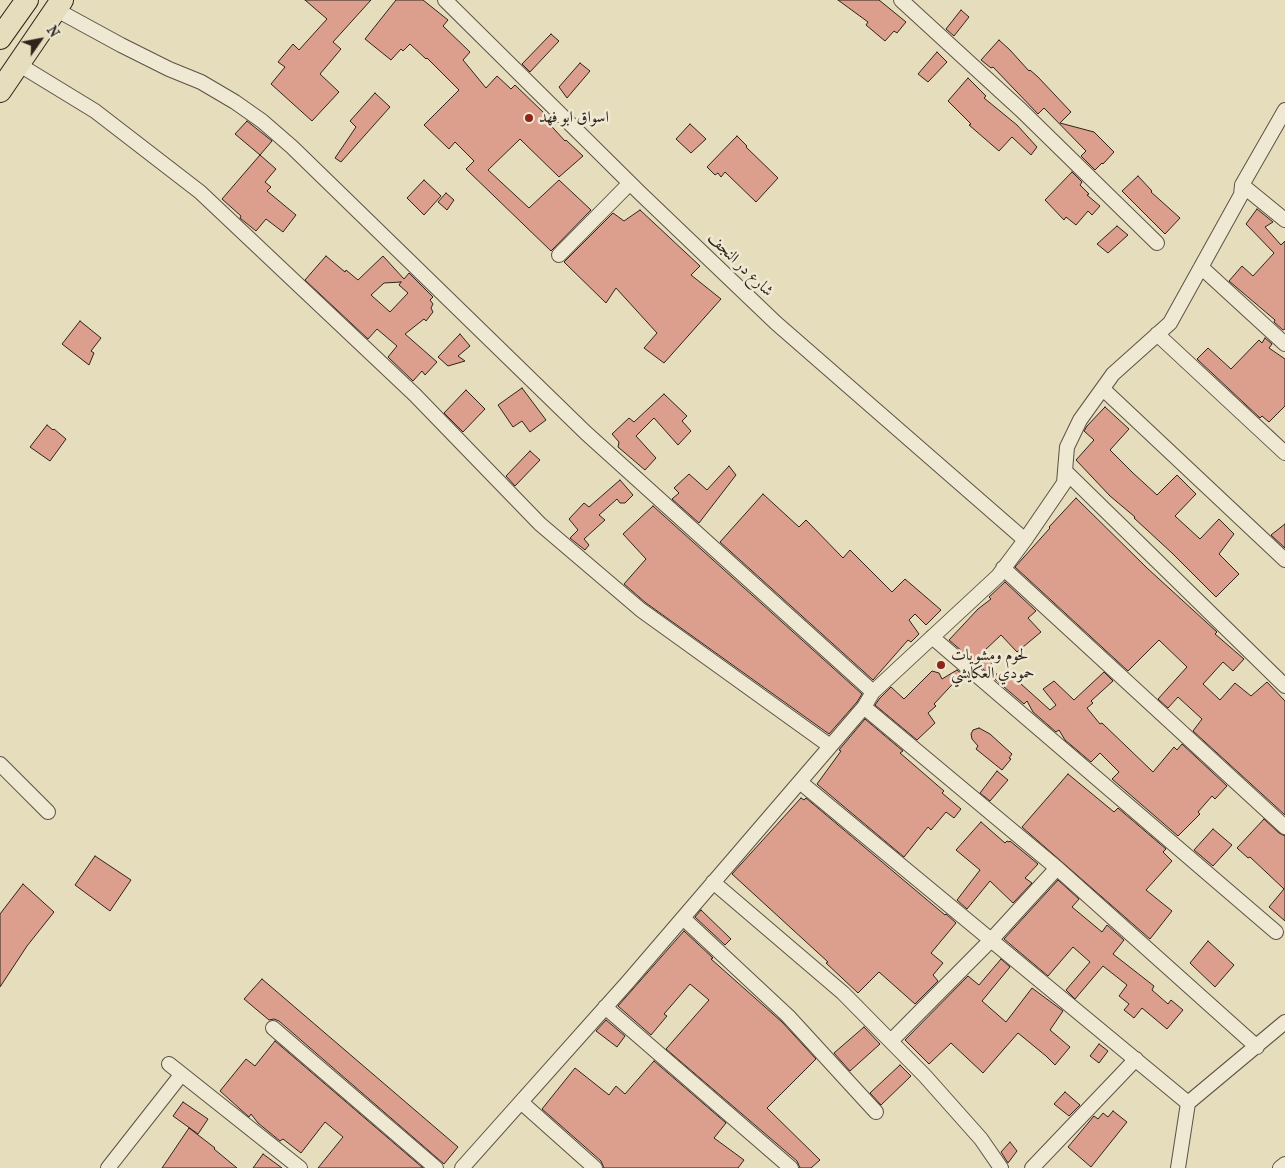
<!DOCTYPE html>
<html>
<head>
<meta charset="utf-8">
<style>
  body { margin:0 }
  #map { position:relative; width:1285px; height:1168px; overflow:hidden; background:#e6ddbd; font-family:"IM FELL French Canon",serif }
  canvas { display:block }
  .north { position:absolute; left:15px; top:15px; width:50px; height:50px; -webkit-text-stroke:4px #efe9d4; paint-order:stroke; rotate:57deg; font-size:14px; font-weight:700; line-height:20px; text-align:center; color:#2f241d }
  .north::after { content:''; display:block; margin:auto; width:18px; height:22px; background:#2f241d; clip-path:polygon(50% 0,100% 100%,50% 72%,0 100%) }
</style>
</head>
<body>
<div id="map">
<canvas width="1285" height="1168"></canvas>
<div class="north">N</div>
</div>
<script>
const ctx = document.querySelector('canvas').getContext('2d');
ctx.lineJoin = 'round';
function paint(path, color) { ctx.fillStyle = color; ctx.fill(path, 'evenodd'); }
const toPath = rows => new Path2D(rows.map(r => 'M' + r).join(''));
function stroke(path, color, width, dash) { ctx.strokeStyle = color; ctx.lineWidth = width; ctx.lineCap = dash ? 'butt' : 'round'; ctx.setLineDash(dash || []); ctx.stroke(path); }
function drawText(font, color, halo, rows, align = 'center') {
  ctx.font = font + ' "IM FELL French Canon",Amiri,serif'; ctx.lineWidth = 5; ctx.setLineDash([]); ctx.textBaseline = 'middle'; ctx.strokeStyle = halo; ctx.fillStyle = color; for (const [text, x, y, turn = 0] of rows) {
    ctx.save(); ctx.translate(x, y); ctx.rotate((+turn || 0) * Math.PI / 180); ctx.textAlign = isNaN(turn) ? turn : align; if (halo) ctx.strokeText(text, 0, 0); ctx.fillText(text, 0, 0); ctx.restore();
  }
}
const building = toPath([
  [305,0,371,0,333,42,341,49,320,74,339,92,312,121,271,84,285,67,278,62,293,44,299,50,327,19,305,0],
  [396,0,423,0,448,20,443,26,470,52,463,60,486,88,497,76,511,89,515,85,544,113,544,118,565,141,566,140,583,156,559,177,520,139,488,170,529,208,559,180,591,210,552,250,551,251,466,169,474,161,455,142,449,149,424,125,459,90,427,58,426,59,410,44,403,51,401,49,391,60,365,39,396,0],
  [838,0,879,0,906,22,897,33,894,31,885,41,866,25,868,22,838,0],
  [961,10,969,17,954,36,946,29,961,10],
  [551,34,559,41,530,72,522,64,551,34],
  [999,40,1010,50,1029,71,1030,70,1038,77,1071,112,1060,123,1094,132,1114,152,1103,164,1102,163,1095,170,1081,156,1086,151,1044,108,1038,114,993,67,991,68,981,60,999,40],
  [937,52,947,62,928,82,918,74,937,52],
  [580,63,590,71,567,98,559,87,580,63],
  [968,78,986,96,984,98,1017,125,1037,147,1031,155,1012,137,999,151,969,125,971,124,948,101,968,78],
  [375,93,390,107,341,162,335,158,356,127,350,121,375,93],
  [247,121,272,141,260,155,235,134,247,121],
  [690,124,706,139,691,153,676,139,690,124],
  [737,136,747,146,746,147,778,178,756,202,725,172,721,177,718,173,715,175,707,167,737,136],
  [260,155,276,169,265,182,271,187,267,191,296,215,283,232,266,219,256,231,240,218,241,216,222,199,260,155],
  [1072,172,1082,182,1080,185,1089,194,1087,195,1100,206,1092,215,1088,211,1076,225,1066,217,1064,220,1045,200,1072,172],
  [1138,176,1152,191,1151,192,1180,218,1165,234,1122,191,1138,176],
  [424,180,441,196,424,215,407,198,424,180],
  [446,193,454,200,447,210,438,202,446,193],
  [1257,209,1273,222,1265,227,1281,245,1285,241,1285,329,1283,330,1274,322,1275,320,1229,281,1242,266,1253,276,1274,253,1246,224,1257,209],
  [640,210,700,266,691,275,721,299,664,363,644,348,657,333,616,288,606,303,564,262,613,213,624,221,640,210],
  [1117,226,1128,235,1108,253,1097,244,1117,226],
  [326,256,345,272,346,270,358,280,383,256,404,279,409,273,433,297,430,300,433,304,431,308,433,312,426,321,424,319,405,334,437,362,425,375,422,371,413,381,388,357,397,346,377,329,368,339,305,280,326,256],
  [401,282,399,285,408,293,390,312,371,295,384,283,401,282],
  [80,321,101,338,91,351,94,353,89,365,62,344,80,321],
  [460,334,470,346,458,356,465,361,448,366,438,357,460,334],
  [1265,338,1272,344,1269,348,1285,359,1285,406,1269,422,1262,416,1260,418,1197,359,1208,348,1231,369,1259,340,1262,343,1265,338],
  [522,388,546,420,530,432,522,421,513,427,498,405,522,388],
  [466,390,485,409,463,432,444,413,466,390],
  [664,394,687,416,682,421,691,431,678,445,654,418,636,436,656,458,645,470,618,447,619,442,612,434,629,418,634,422,664,394],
  [1105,407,1129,429,1110,450,1133,473,1157,495,1177,475,1196,494,1175,516,1200,539,1219,519,1234,534,1219,554,1239,574,1216,597,1172,553,1134,518,1135,517,1110,496,1076,460,1094,440,1084,431,1087,426,1105,407],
  [47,425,53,430,54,429,66,439,50,461,30,447,47,425],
  [530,451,540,460,515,486,506,476,530,451],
  [729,466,736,475,699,523,672,499,679,493,674,488,689,474,707,490,729,466],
  [620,480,633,495,625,503,620,503,617,499,599,515,605,520,584,539,589,545,585,550,570,538,578,530,569,519,584,503,589,507,620,480],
  [763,494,799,527,806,520,843,558,850,550,892,592,905,579,941,610,926,625,915,614,909,620,919,634,911,642,908,640,873,680,720,542,763,494],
  [1076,498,1147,568,1217,632,1215,634,1244,659,1233,671,1223,662,1203,684,1220,700,1235,683,1251,696,1267,682,1285,701,1285,815,1193,731,1202,719,1178,697,1168,708,1158,699,1187,667,1159,640,1128,671,1015,567,1050,528,1049,527,1076,498],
  [653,506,862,694,857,702,829,734,646,603,624,584,646,559,623,534,653,506],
  [1285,524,1285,548,1271,535,1285,524],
  [1005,582,1036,611,1028,618,1041,632,1017,652,1001,635,984,651,994,661,989,666,1004,682,1011,675,1050,710,1056,705,1043,689,1054,681,1074,700,1104,672,1113,681,1091,701,1093,703,1087,708,1100,724,1102,723,1153,772,1174,747,1177,750,1182,744,1227,786,1215,799,1212,796,1198,812,1200,814,1178,836,1112,779,1119,772,1100,753,1091,762,1065,740,1059,730,1056,732,1033,712,1027,701,1024,704,949,640,978,609,991,599,989,597,1005,582],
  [957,670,962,674,934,704,936,706,928,713,935,723,917,740,875,705,880,698,891,687,904,699,932,671,939,673,942,679,957,670],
  [865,719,903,751,900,753,944,791,942,793,961,809,954,818,946,812,931,830,928,827,904,857,817,784,841,751,839,750,865,719],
  [979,728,990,734,1012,754,1009,758,1011,759,1002,770,976,749,978,746,972,739,971,734,973,730,979,728],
  [997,771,1008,780,990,801,980,793,997,771],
  [1068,774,1114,812,1118,808,1166,849,1163,852,1172,861,1146,890,1172,911,1150,939,1022,827,1068,774],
  [801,798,804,800,806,798,945,915,946,914,956,923,931,953,943,963,933,975,938,981,915,1004,879,972,858,993,826,963,828,962,732,874,801,798],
  [1264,819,1279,833,1285,836,1285,921,1269,907,1284,889,1250,857,1248,858,1237,848,1264,819],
  [981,822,1005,843,1007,841,1009,842,1010,841,1038,864,1025,878,1032,883,1013,903,990,881,967,909,957,900,980,870,956,850,981,822],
  [1213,829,1232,845,1213,866,1194,850,1213,829],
  [95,856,131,880,110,911,75,885,95,856],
  [1058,880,1079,899,1072,907,1102,932,1107,925,1124,940,1113,954,1154,986,1152,990,1168,1004,1171,1000,1183,1010,1167,1029,1142,1008,1134,1018,1124,1010,1129,1004,1119,996,1127,985,1103,966,1075,999,1066,990,1090,962,1073,947,1048,976,1004,939,1058,880],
  [23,884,54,912,27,946,0,987,0,914,23,884],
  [701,910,731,939,725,945,695,917,701,910],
  [684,931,713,958,711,959,782,1022,816,1059,767,1108,820,1160,811,1168,800,1168,797,1161,666,1049,709,1000,690,984,664,1014,667,1016,651,1035,618,1006,684,931],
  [1208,941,1234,965,1215,987,1190,963,1208,941],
  [1001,959,1010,967,982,1001,1006,1022,1032,988,1063,1011,1050,1030,1070,1047,1055,1065,1046,1056,1018,1033,983,1073,951,1043,929,1064,905,1040,968,976,979,985,1001,959],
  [262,979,458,1147,444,1164,279,1021,274,1019,269,1020,244,999,262,979],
  [606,1020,625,1036,617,1047,596,1031,606,1020],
  [864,1027,880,1044,850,1071,834,1053,864,1027],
  [275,1041,423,1168,318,1168,343,1137,325,1122,301,1153,283,1139,280,1141,258,1123,251,1114,249,1117,220,1091,246,1059,255,1066,275,1041],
  [1099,1044,1108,1051,1099,1063,1090,1056,1099,1044],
  [654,1061,726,1123,714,1138,744,1160,738,1168,604,1168,601,1161,542,1109,575,1068,609,1095,616,1086,625,1094,654,1061],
  [900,1065,911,1076,881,1105,870,1093,900,1065],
  [1065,1092,1080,1105,1069,1116,1054,1104,1065,1092],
  [183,1102,208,1119,198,1134,173,1116,183,1102],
  [1113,1111,1127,1122,1091,1167,1068,1147,1094,1116,1098,1119,1103,1113,1108,1117,1113,1111],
  [189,1128,215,1148,214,1149,237,1168,162,1168,189,1128],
  [1010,1142,1017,1151,1008,1163,1001,1152,1010,1142],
  [263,1154,282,1168,253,1168,263,1154]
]);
const minor = toPath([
  [445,0,640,193,776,323,1025,540],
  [901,0,1021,110,1157,243],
  [55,9,121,45,169,69,201,82,235,102,262,121,292,147,586,433,873,692,864,707,627,983,462,1168],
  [18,64,95,111,200,192,415,395,540,524,641,610,830,746],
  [1242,185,1285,220],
  [559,255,630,183],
  [1201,267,1285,344],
  [1157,334,1285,453],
  [1103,389,1285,560],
  [1065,471,1285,686],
  [1003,568,1285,827],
  [932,637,1276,932],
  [873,692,998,576,1025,540,1064,483,1067,447,1080,420,1113,374,1170,323,1241,195,1242,185,1285,110],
  [864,707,1057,868,1257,1047],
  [0,764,48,812],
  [800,782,1188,1103],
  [713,882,843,993,925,1076,981,1139,1001,1168],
  [683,918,788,1016,876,1112],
  [605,1007,791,1168],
  [273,1028,436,1168],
  [891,1041,992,939,1057,868],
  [169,1064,300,1168],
  [521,1102,595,1168],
  [108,1168,181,1075],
  [1032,1168,1136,1059],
  [1178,1168,1188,1103,1285,1022],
  [1280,1168,1285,1164]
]);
const trunk = toPath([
  [0,38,27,0],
  [0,91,62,0]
]);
const markers = [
  [529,118,5,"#8f2418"],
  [941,665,5,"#8f2418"]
];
const poiNames = [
  ["اسواق ابو فهد",539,118],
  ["لحوم ومشويات",951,656],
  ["حمودي العكايشي",951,674]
];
const streetNames = [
  ["شارع در النجف",740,265,44]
];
paint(building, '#dc9e8d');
stroke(building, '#2f241d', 1);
stroke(minor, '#5d5245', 16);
stroke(trunk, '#2f241d', 24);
stroke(minor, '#efe9d4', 14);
stroke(trunk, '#e6ddbd', 22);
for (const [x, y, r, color] of markers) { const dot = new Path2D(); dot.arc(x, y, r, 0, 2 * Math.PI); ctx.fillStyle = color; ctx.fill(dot); stroke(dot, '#efe9d4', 2); }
drawText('16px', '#2f241d', '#efe9d4', poiNames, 'left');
drawText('16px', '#2f241d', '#efe9d4', streetNames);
</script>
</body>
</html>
